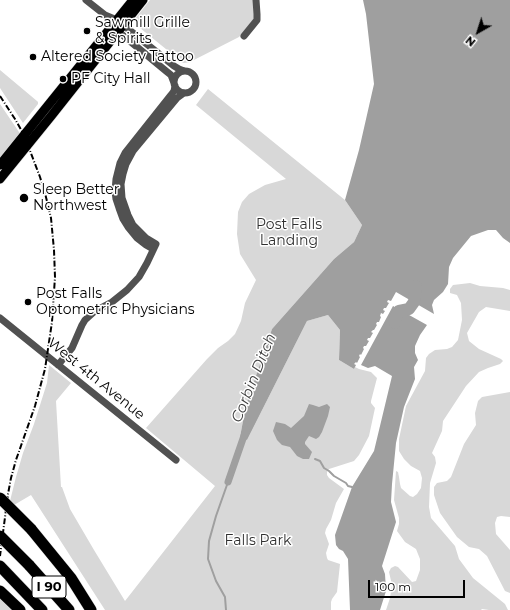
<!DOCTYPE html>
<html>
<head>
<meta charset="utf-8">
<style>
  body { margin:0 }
  #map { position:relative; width:510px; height:610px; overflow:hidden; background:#fff; font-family:Montserrat,sans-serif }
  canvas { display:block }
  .north { position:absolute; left:458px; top:12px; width:40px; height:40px; -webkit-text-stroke:3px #fff; paint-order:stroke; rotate:219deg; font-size:11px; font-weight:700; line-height:16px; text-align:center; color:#000 }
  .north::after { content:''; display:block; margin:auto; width:14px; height:18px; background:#000; clip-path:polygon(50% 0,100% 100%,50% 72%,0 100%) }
  .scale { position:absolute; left:368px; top:580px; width:97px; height:18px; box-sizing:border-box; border:2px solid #000; border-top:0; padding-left:5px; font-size:12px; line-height:14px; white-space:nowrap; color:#000; -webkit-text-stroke:3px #fff; paint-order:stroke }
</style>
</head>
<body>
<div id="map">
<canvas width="510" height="610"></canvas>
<div class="north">N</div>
<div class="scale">100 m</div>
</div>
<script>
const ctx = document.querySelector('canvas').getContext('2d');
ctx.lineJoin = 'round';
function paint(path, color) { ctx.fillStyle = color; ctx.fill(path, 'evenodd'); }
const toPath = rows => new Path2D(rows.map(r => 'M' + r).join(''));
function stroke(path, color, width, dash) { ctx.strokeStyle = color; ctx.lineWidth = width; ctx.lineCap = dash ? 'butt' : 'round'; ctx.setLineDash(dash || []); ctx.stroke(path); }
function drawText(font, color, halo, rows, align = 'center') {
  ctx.font = font + ' Montserrat,sans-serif'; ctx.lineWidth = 3; ctx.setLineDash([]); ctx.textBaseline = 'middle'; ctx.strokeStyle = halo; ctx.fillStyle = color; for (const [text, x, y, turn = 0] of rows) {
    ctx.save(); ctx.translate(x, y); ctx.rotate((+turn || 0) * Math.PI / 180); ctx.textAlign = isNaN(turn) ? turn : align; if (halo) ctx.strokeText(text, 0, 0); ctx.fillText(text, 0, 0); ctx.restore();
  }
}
const green = toPath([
  [150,0,253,0,255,16,253,20,239,37,190,62,184,63,179,61,177,59,177,58,140,28,142,26,134,20],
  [0,70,37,101,38,102,38,104,23,123,0,88],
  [208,89,345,200,362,225,354,242,334,259,272,329,246,405,240,437,247,440,307,321,328,315,340,330,339,360,354,369,355,367,359,369,371,372,377,378,371,401,371,403,375,408,369,436,359,455,354,461,329,469,327,472,327,475,329,478,344,489,336,503,331,520,326,529,325,533,329,544,326,553,327,558,328,560,340,564,337,592,332,599,331,602,331,610,105,610,31,495,14,505,10,501,16,477,23,453,34,424,47,383,49,365,71,383,56,401,61,487,62,487,70,509,94,550,125,601,215,486,146,428,207,359,218,348,228,341,235,334,241,321,245,303,256,280,240,254,237,234,238,212,242,202,249,194,265,185,286,179,196,105],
  [0,104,21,135,0,159],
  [470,283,480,286,503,288,510,290,510,311,486,307,479,312,467,333,469,341,479,349,501,359,503,361,500,364,488,368,479,372,466,386,443,421,442,431,432,453,435,457,436,463,430,483,429,507,431,518,455,546,459,559,473,578,505,604,508,610,489,610,482,609,481,610,386,610,390,598,392,585,389,572,391,568,395,566,398,567,412,582,416,581,420,570,420,559,416,549,405,542,397,531,399,524,399,518,394,500,396,471,398,472,399,477,400,484,401,488,410,496,413,497,417,494,421,488,422,478,420,471,411,466,404,459,399,451,399,439,406,406,425,371,426,358,429,354,435,350,447,349,452,347,458,340,462,320,461,303,457,295,450,293,450,289,453,285],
  [510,392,510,517,501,516,497,517,495,523,496,534,510,550,510,593,505,591,487,556,479,549,469,547,457,537,440,513,434,495,434,487,437,483,447,481,451,477,464,444,476,425,475,413,478,401,482,397],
  [0,596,15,610,0,610]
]);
const water = toPath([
  [363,0,510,0,510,243,503,238,496,230,488,230,471,236,453,258,449,267,448,284,443,292,434,300,432,305,434,314,396,292,391,301,388,300,387,302,389,303,386,308,384,308,383,310,385,311,383,314,381,313,380,316,381,317,379,322,377,322,376,324,377,325,374,330,373,330,371,332,373,333,370,338,368,338,367,340,369,341,366,346,364,346,363,348,364,349,361,355,360,354,359,356,360,357,357,363,356,362,354,364,356,365,354,369,339,360,340,330,328,315,307,321,247,440,240,437,246,405,272,329,334,259,354,242,362,225,345,200,359,150,374,84,366,14],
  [393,306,427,325,420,335,415,346,415,353,418,360,414,367,415,379,404,407,396,443,392,484,391,502,396,522,382,566,385,574,386,591,380,610,350,610,348,559,343,551,339,549,336,545,335,535,352,487,374,451,392,376,375,366,368,368,361,365],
  [309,404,313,405,319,407,327,404,330,407,328,416,322,432,319,437,316,439,309,436,305,442,305,444,312,452,309,459,303,459,297,456,290,447,282,445,277,440,273,431,276,422,285,424,291,428,304,416]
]);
const stream = toPath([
  [315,459,320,461,324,468,329,471,334,476,346,483,348,486,352,487],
  [226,610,225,597,216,581,208,559,209,541,216,516,228,482]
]);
const canal = toPath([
  [228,482,246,430]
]);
const river = toPath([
  [395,323,395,319,399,311,409,309,414,302,416,286]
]);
const minor = toPath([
  [86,0,105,15,117,20,174,66,179,69,184,71],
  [114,28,166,71,171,75,174,83],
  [244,36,257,20,257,14,256,0],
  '174 82a11 11 0 1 1 22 0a11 11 0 1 1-22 0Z',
  [153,249,146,245,137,238,128,227,123,219,119,208,116,199,115,191,116,179,120,163,125,153,171,95,174,91,175,86],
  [0,318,176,460],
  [58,365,72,348,82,325,85,320,95,311,112,302,127,290,139,277,147,263,156,244,146,238,133,225,128,215,122,198,121,184,123,174,126,164,133,151,177,98,184,93]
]);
const major = toPath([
  [0,165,133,0],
  [0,179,52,115,143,0]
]);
const highway = toPath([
  [31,529,71,578,91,610],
  [29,565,69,610],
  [0,566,42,610],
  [0,591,20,610]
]);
const rail = toPath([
  [0,96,15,119,24,135,40,177,45,193,51,218,54,250,55,277,52,322,45,369,35,406,16,460,11,478,8,494,0,556]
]);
const highwayBridge = toPath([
  [0,498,31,529],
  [0,536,29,565]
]);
const markers = [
  [87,31,4,"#000"],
  [33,57,4,"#000"],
  [63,79,4,"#000"],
  [24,198,5,"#000"],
  [28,302,4,"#000"]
];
const shields = [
  [49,587,34]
];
const shieldNames = [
  ["I 90",49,587]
];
const poiNames = [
  ["Sawmill Grille",95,23],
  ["& Spirits",95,39],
  ["Altered Society Tattoo",41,57],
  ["PF City Hall",71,79],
  ["Sleep Better",33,190],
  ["Northwest",33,206],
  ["Post Falls",36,294],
  ["Optometric Physicians",36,310]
];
const parkNames = [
  ["Post Falls",289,225],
  ["Landing",289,241],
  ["Falls Park",258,541]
];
const streetNames = [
  ["West 4th Avenue",96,379,39]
];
const waterNames = [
  ["Corbin Ditch",254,378,-68]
];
paint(green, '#d8d8d8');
paint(water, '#9f9f9f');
stroke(stream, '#9f9f9f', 2);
stroke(canal, '#9f9f9f', 7);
stroke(river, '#9f9f9f', 12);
stroke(major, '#dbdbdb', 10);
stroke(highway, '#dbdbdb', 12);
stroke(minor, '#515151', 7);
stroke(major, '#000', 9);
stroke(highway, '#000', 11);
stroke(rail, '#000', 2, [6, 2, 1, 2]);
stroke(highwayBridge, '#dbdbdb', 12, []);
stroke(highwayBridge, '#000', 11);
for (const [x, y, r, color] of markers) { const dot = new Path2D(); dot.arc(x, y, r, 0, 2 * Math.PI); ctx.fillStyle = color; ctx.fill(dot); stroke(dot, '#fff', 1.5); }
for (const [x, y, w] of shields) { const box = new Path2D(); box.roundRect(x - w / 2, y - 11, w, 22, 3); ctx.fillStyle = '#fff'; ctx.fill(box); stroke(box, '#000', 1); }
drawText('bold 13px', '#000', null, shieldNames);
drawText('14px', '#000', '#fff', poiNames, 'left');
drawText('14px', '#2f2f2f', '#fff', parkNames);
drawText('14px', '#000', '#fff', streetNames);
drawText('italic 15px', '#404040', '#fff', waterNames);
</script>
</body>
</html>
